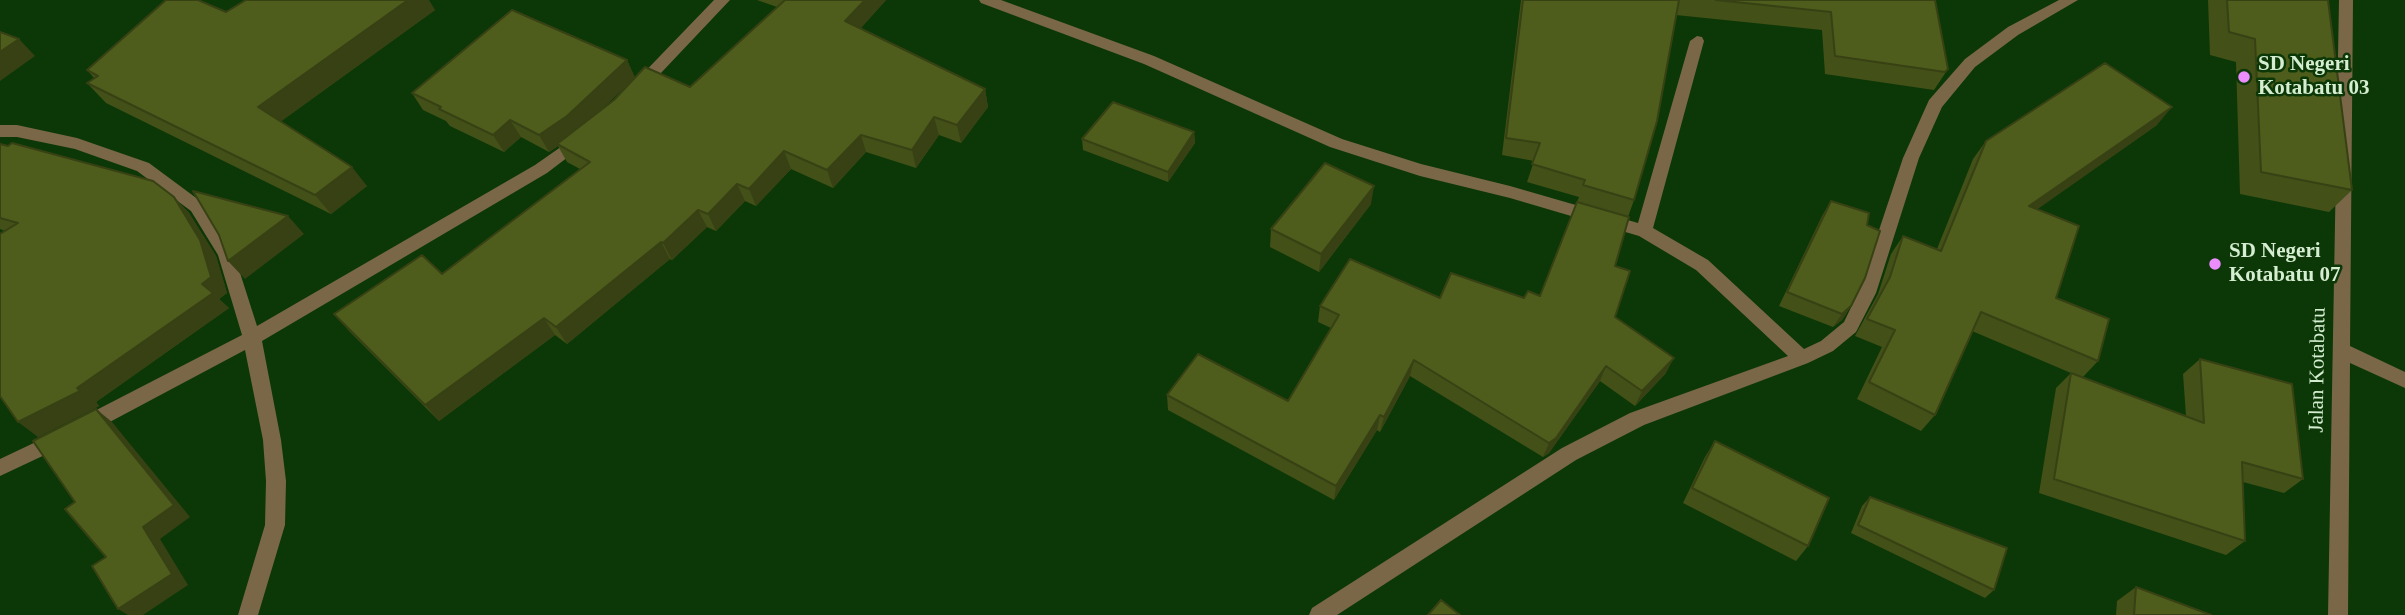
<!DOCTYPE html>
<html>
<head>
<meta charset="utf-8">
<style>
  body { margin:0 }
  canvas { display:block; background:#0c3706 }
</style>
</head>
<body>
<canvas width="2405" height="615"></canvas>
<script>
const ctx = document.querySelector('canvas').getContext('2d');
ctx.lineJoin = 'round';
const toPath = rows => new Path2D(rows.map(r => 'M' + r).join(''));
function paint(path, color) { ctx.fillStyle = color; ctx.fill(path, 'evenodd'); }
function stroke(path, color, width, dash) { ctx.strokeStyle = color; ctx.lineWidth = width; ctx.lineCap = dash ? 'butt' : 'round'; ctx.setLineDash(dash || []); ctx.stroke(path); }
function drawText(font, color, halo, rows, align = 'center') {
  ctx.font = font + ' "Times New Roman",serif'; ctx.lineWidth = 5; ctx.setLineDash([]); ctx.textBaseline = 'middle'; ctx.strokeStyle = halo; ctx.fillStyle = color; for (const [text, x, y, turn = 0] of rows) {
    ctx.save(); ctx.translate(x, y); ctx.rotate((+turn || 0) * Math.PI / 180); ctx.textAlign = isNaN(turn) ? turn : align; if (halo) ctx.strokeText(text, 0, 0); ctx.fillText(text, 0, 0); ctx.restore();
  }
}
const minor = toPath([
  [714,0,730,0,643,92,633,92,630,88,633,84,714,0],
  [979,0,1001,0,1154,56,1342,139,1421,164,1510,186,1638,223,1690,41,1697,36,1702,37,1704,41,1653,228,1708,260,1804,349,1821,341,1844,322,1858,293,1903,158,1929,100,1965,59,2008,27,2059,0,2078,0,2018,35,1975,67,1942,107,1919,158,1876,293,1856,332,1833,351,1808,363,1644,425,1576,460,1337,615,1309,615,1312,608,1562,448,1630,413,1788,356,1696,270,1639,236,1510,198,1420,176,1330,147,1144,64,981,3,979,0],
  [2339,0,2353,0,2350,346,2405,372,2405,388,2350,363,2348,615,2328,615,2339,0],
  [0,125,17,125,77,138,149,163,203,203,234,254,257,326,535,165,575,137,587,137,589,141,547,173,262,341,281,440,286,481,285,525,258,615,238,615,265,525,266,481,263,440,245,350,91,432,84,434,77,432,75,426,77,420,242,335,218,255,191,211,137,171,75,149,17,137,0,137,0,125],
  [59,431,66,433,68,439,66,445,0,476,0,459,59,431]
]);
const wall = toPath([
  [757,0,886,0,860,29,985,89,988,107,961,143,939,135,916,168,866,152,833,188,791,169,756,206,745,201,716,231,707,227,672,260,670,259,567,344,555,335,439,421,349,331,334,314,442,274,580,169,567,162,558,146,549,152,521,137,504,152,450,126,446,121,423,110,412,93,627,60,635,78,599,111,690,87,777,7],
  [1521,0,1935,0,1948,69,1934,90,1825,74,1822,30,1676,15,1634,200,1628,217,1615,266,1615,317,1666,373,1635,406,1600,381,1549,453,1543,457,1410,376,1380,432,1377,430,1334,500,1168,410,1167,395,1288,401,1331,328,1318,322,1320,306,1440,298,1524,298,1540,296,1579,197,1527,182,1534,161,1502,155],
  [2208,0,2328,0,2352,190,2329,212,2240,194,2236,62,2210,55],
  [435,10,280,122,367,186,331,214,106,103,87,83,94,78,87,70,226,12],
  [2157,125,2037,209,2056,298,2098,361,2082,378,2186,416,2183,374,2200,359,2303,479,2284,493,2243,482,2245,541,2226,555,2039,493,2056,388,2071,373,1972,331,1935,415,1921,431,1857,399,1882,347,1855,336,1878,294,1891,254,1903,236,1937,249,1973,159,1986,141],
  [1194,132,1195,143,1168,182,1083,150,1082,139],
  [0,144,174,197,189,213,216,256,227,293,219,299,229,308,96,402,99,406,38,437,5,231,0,229],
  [1831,201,1851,306,1842,320,1833,327,1779,306,1822,216],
  [1371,204,1319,272,1270,247,1271,229],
  [1715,441,1808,546,1796,561,1683,503,1705,457],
  [1870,497,1994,590,1985,598,1851,533,1862,506],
  [2136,587,2211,615,2116,615,2117,601]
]);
const shadedWall = toPath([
  [408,0,429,0,435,10,273,127,258,107],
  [865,0,886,0,850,40,845,21],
  [19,39,35,56,0,81,0,52],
  [627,60,635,78,576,133,549,152,539,135],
  [985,89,988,107,961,143,957,125],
  [2172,107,2157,125,2015,225,2029,206],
  [934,117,939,135,916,168,912,150],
  [510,120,521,137,504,152,493,135],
  [1194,132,1195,143,1168,182,1168,172],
  [861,135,866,152,833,188,827,170],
  [784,151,791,169,756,206,749,189],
  [352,167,367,186,331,214,315,195],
  [737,184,745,201,716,231,708,214],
  [1374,186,1371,204,1319,272,1321,254],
  [174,197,189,213,216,256,227,293,219,299,229,308,96,402,99,406,38,437,18,422,77,388,202,284],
  [698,210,707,227,672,260,663,243],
  [288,216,304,234,245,279,228,261],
  [661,242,670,259,567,344,556,327],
  [1851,306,1842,320,1833,327,1842,314],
  [544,318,555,335,439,421,425,405],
  [1674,358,1666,373,1635,406,1642,391],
  [1414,360,1410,376,1380,432,1384,417],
  [1606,366,1600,381,1549,453,1543,457,1549,443],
  [96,409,112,422,190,517,160,539,188,585,143,615,128,615,118,609],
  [1380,415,1377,430,1334,500,1336,486]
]);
const building = toPath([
  [166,0,198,0,226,12,246,0,408,0,258,107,352,167,315,195,87,83,98,76,87,70,166,0],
  [785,0,865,0,845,21,985,89,957,125,934,117,912,150,861,135,827,170,784,151,749,189,737,184,708,214,698,210,663,243,661,242,556,327,544,318,425,405,334,314,422,255,442,274,590,162,557,144,614,100,645,67,690,87,785,0],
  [1523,0,1679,0,1657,121,1634,200,1583,185,1585,180,1532,164,1540,143,1506,138,1523,0],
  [1716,0,1935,0,1948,69,1945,72,1835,56,1831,12,1716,0],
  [2227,0,2328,0,2352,190,2261,172,2255,39,2229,32,2227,0],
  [512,10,627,60,567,116,539,135,510,120,493,135,439,109,441,107,412,93,512,10],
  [0,32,19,39,0,52,0,32],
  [2105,63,2172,107,2029,206,2079,226,2056,298,2109,319,2098,361,1981,312,1935,415,1869,382,1895,330,1867,319,1890,277,1903,236,1941,251,1986,141,2105,63],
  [1113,102,1194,132,1168,172,1082,139,1113,102],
  [12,143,153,181,174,197,200,240,211,277,202,284,213,293,77,388,80,391,18,422,0,396,0,234,18,223,0,218,0,144,8,146,12,143],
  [1325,163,1374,186,1321,254,1271,229,1325,163],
  [193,191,288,216,228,261,219,235,193,191],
  [1831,201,1869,213,1867,225,1880,231,1865,278,1851,306,1842,314,1787,292,1831,201],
  [1577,202,1629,217,1615,266,1630,271,1615,317,1674,358,1642,391,1606,366,1556,438,1549,443,1414,360,1384,417,1380,415,1336,486,1167,395,1198,354,1288,401,1339,315,1320,306,1350,259,1440,298,1451,273,1524,298,1528,291,1540,296,1577,202],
  [2200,359,2292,384,2303,479,2242,462,2245,541,2054,479,2071,373,2204,423,2200,359],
  [96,409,174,505,143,527,172,574,118,609,92,566,106,557,65,509,75,502,33,441,96,409],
  [1715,441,1829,498,1808,546,1692,488,1715,441],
  [1870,497,2007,548,1994,590,1858,525,1870,497],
  [2136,587,2211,615,2134,615,2136,587],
  [1441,600,1460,615,1428,615,1441,600]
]);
const markers = [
  [2244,77,7,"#eb8dfc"],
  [2215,264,7,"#eb8dfc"]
];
const poiNames = [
  ["SD Negeri",2258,65],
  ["Kotabatu 03",2258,89],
  ["SD Negeri",2229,252],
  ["Kotabatu 07",2229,276]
];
const streetNames = [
  ["Jalan Kotabatu",2318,370,-89]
];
paint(minor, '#796747');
paint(wall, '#435018');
paint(shadedWall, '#374114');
paint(building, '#4e5d1c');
stroke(building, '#374114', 2);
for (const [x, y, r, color] of markers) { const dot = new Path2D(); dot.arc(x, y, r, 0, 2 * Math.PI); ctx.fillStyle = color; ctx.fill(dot); stroke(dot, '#0c3706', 2.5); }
drawText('bold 21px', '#d5edd1', '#0c3706', poiNames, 'left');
drawText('21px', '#d5edd1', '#0c3706', streetNames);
</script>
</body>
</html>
